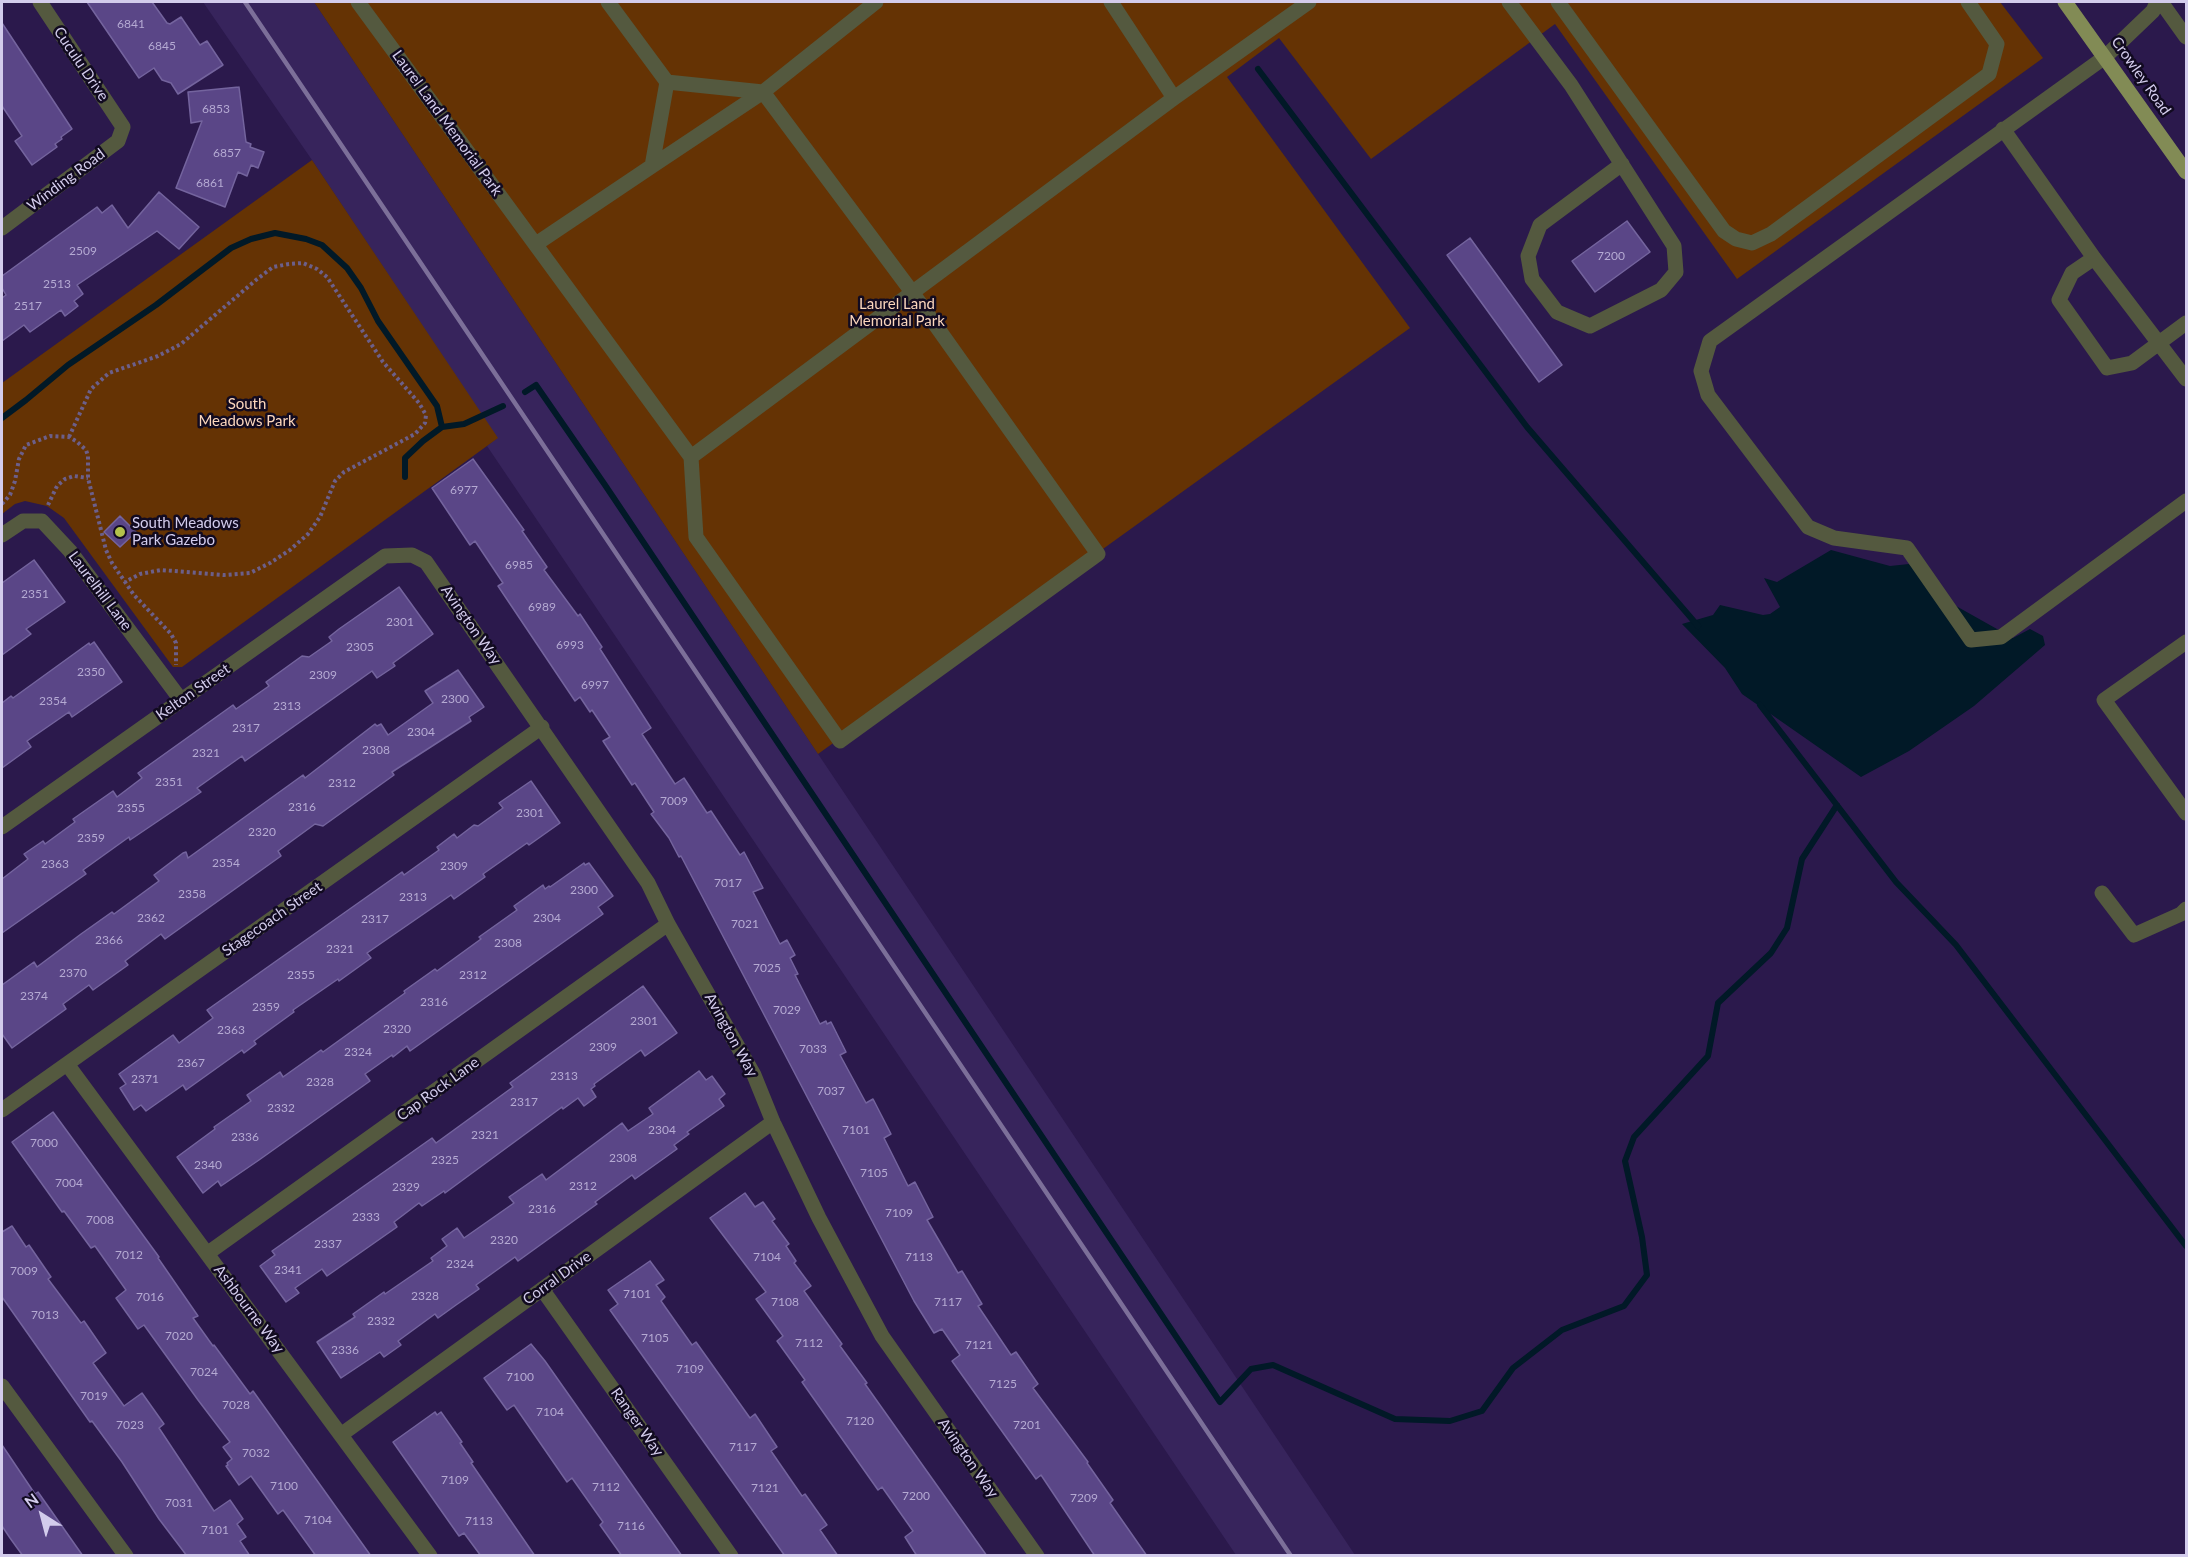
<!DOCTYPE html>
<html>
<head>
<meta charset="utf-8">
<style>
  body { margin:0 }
  #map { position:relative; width:2188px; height:1557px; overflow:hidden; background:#2b194c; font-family:Lato,sans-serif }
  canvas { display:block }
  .frame { position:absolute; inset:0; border:3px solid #d3ccec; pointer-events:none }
  .north { position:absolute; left:12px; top:1485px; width:60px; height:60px; -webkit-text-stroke:4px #110a20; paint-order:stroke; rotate:324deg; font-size:16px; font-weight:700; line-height:24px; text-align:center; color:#d3ccec }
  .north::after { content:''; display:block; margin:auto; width:21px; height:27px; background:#d3ccec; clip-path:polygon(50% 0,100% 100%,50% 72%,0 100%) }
</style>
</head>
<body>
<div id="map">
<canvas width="2188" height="1557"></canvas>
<div class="frame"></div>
<div class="north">N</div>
</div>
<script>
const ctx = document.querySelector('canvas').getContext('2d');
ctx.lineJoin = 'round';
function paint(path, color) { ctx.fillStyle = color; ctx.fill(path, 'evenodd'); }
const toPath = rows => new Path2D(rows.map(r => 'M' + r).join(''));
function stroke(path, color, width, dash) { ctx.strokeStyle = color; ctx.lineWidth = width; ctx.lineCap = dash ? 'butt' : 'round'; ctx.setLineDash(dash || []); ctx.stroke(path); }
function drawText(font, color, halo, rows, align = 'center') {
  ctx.font = font + ' Lato,sans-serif'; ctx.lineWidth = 5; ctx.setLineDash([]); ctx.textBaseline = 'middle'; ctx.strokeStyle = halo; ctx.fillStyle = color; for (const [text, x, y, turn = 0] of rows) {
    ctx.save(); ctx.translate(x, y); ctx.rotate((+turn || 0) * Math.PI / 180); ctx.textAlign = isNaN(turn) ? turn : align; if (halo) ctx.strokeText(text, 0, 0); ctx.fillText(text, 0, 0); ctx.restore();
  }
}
const built = toPath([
  [203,2,314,2,1355,1555,1236,1555,487,446,497,438,312,160]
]);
const green = toPath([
  [314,2,2000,2,2043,58,1737,279,1555,24,1371,159,1279,38,1227,77,1410,328,818,754],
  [312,160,498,438,182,667,173,667,64,518,47,506,25,501,15,504,2,514,2,383]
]);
const water = toPath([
  [1831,550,1890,566,1909,564,1940,597,2013,638,2030,629,2043,636,2045,645,1974,706,1909,751,1861,777,1742,694,1725,668,1682,624,1713,615,1720,605,1763,615,1770,614,1780,607,1764,578,1777,582]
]);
const stream = toPath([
  [1258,69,1527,427,1698,626],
  [525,392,536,385,605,485,1220,1402,1251,1369,1273,1365,1395,1419,1450,1421,1482,1411,1513,1368,1562,1330,1624,1306,1647,1275,1642,1237,1625,1161,1634,1137,1708,1056,1718,1003,1771,953,1787,928,1802,859,1837,805],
  [2,418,26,400,68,365,156,305,231,248,251,239,275,233,306,239,322,245,347,268,361,288,378,321,437,406,442,427],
  [405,477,405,458,423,441,442,427,464,424,503,406],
  [1760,705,1896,882,1956,945,2186,1246]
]);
const building = toPath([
  [87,2,152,2,167,23,170,24,181,17,200,45,207,41,223,65,178,94,171,83,162,80,154,68,139,78,87,2],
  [2,23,72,129,61,137,62,139,55,144,57,147,32,165,15,141,22,136,2,106,2,23],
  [239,87,246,142,251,144,250,147,264,152,258,168,251,165,247,176,238,172,225,207,176,188,202,121,191,123,188,92,239,87],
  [159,192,199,227,179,249,157,231,77,285,83,294,74,301,78,306,65,316,61,310,30,332,24,325,2,341,2,298,6,295,2,288,2,276,97,207,102,213,112,205,128,228,159,192],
  [1627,221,1650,252,1595,292,1572,261,1627,221],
  [1470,238,1562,365,1539,382,1447,255,1470,238],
  [473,459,524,530,522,531,547,567,544,570,578,616,580,614,602,647,600,649,651,728,642,734,675,784,684,778,707,813,711,811,740,855,744,852,763,888,753,892,780,944,787,940,795,955,790,958,798,974,795,975,820,1024,826,1021,827,1024,831,1022,846,1052,840,1055,866,1103,873,1099,891,1134,884,1138,908,1186,915,1182,933,1217,927,1220,958,1273,962,1271,982,1304,978,1306,1011,1355,1016,1352,1038,1384,1033,1388,1088,1462,1087,1463,1113,1500,1110,1503,1147,1556,1095,1556,1041,1475,1036,1479,952,1361,960,1355,942,1329,934,1333,914,1301,681,856,679,857,669,838,651,814,654,812,635,783,632,785,603,741,610,737,592,710,590,712,580,697,575,701,498,586,503,583,475,541,470,545,432,488,473,459],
  [120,516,136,532,120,547,104,532,120,516],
  [34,560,65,602,26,629,31,634,2,655,2,583,34,560],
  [399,587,433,634,393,663,395,666,377,678,372,671,245,761,242,756,197,788,201,792,130,840,129,837,83,870,86,874,2,933,2,879,28,859,24,854,43,841,45,844,75,822,73,819,113,791,117,797,142,778,138,773,233,705,236,709,269,686,266,682,302,656,309,657,332,641,329,637,339,629,399,587],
  [94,642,122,682,72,717,69,712,27,741,31,747,2,768,2,703,11,696,13,698,89,643,90,645,94,642],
  [458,670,484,707,469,717,471,721,392,772,394,775,323,826,315,824,278,851,281,856,165,939,161,934,125,961,128,965,93,990,89,985,63,1004,66,1009,12,1048,2,1034,2,985,34,962,37,967,81,934,112,912,114,914,159,881,154,875,183,853,186,852,188,858,303,775,305,778,375,724,377,726,381,724,388,735,433,703,425,691,458,670],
  [531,781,560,823,529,845,527,843,483,874,485,877,454,899,451,895,367,953,371,958,339,981,338,979,293,1010,294,1012,254,1041,256,1044,244,1053,242,1050,186,1090,183,1085,146,1111,141,1105,134,1110,120,1088,126,1084,119,1074,173,1035,179,1043,213,1018,207,1010,402,872,404,875,439,850,437,847,454,834,457,838,474,825,478,826,503,808,499,803,531,781],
  [584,863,585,865,589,863,613,896,598,907,603,914,410,1051,407,1046,393,1057,392,1055,365,1074,370,1081,259,1160,221,1186,218,1181,203,1193,177,1157,215,1129,214,1127,251,1101,247,1095,280,1072,283,1077,321,1050,323,1052,405,993,404,991,435,969,437,971,481,939,479,937,517,910,514,906,543,885,545,889,549,886,550,887,584,863],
  [643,986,677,1033,645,1056,641,1050,594,1084,595,1086,591,1089,596,1097,584,1106,578,1098,563,1109,562,1107,445,1193,444,1191,422,1206,419,1203,394,1222,397,1227,327,1276,322,1269,295,1288,299,1293,286,1302,260,1266,275,1255,272,1251,432,1138,436,1143,513,1087,510,1083,643,986],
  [699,1071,706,1080,712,1076,725,1094,719,1099,724,1106,687,1132,689,1134,674,1145,677,1149,635,1179,632,1175,595,1202,597,1204,518,1261,515,1257,476,1285,479,1289,456,1305,438,1318,435,1314,398,1341,401,1345,384,1357,380,1352,341,1378,317,1342,355,1317,353,1314,384,1292,385,1294,433,1261,431,1258,447,1246,442,1239,457,1228,464,1238,514,1203,509,1197,542,1174,546,1180,622,1123,628,1131,653,1114,649,1108,699,1071],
  [53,1112,159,1257,158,1258,198,1316,193,1318,213,1346,214,1345,250,1394,253,1391,371,1556,316,1556,283,1510,278,1514,251,1476,239,1485,226,1466,228,1465,227,1463,232,1459,223,1447,230,1442,198,1400,144,1325,138,1329,116,1298,126,1290,95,1246,91,1248,64,1211,62,1212,12,1142,53,1112],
  [745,1193,755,1207,763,1202,775,1219,772,1221,789,1244,786,1246,796,1261,794,1263,811,1286,804,1291,842,1344,840,1346,867,1383,865,1384,987,1556,917,1556,905,1537,913,1531,882,1487,878,1490,802,1382,805,1380,777,1341,783,1336,756,1299,766,1292,710,1218,745,1193],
  [12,1226,26,1247,29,1245,51,1277,48,1279,81,1323,84,1321,106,1353,93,1363,124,1406,142,1393,164,1424,159,1428,214,1511,230,1500,243,1519,237,1524,246,1537,240,1541,250,1556,187,1556,159,1519,122,1462,92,1421,90,1422,2,1297,2,1232,12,1226],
  [650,1261,664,1280,656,1285,665,1297,661,1301,692,1345,696,1342,750,1418,755,1414,777,1447,771,1451,802,1496,805,1494,827,1525,820,1530,838,1556,785,1556,610,1310,618,1304,608,1290,650,1261],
  [531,1344,545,1361,682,1556,622,1556,600,1525,603,1522,572,1478,567,1482,514,1405,507,1410,484,1378,531,1344],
  [435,1412,437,1415,441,1412,462,1442,460,1443,473,1462,471,1463,535,1556,481,1556,464,1533,459,1536,393,1442,435,1412],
  [2,1445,35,1494,38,1492,83,1556,23,1556,10,1538,2,1526,2,1445]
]);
const path = toPath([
  [69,437,91,389,109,373,158,356,181,344,256,280,273,267,289,264,303,263,317,269,327,277,383,362,419,403,426,415,425,423,415,434,344,472,335,481,320,517,308,534,290,550,270,563,250,573,224,575,161,570,140,574,125,582],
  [2,504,10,495,15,481,19,459,26,445,50,436,69,437,76,441,86,450,88,456,88,478,106,550,112,563,134,595,171,634,176,643,176,665],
  [48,505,57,486,65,479,74,476,88,478]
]);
const minor = toPath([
  [358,2,691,457,696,537,840,741,1098,554,912,292,763,92,667,82],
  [1111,2,1174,98],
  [1509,2,1571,85,1674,246,1676,272,1661,290,1590,326,1557,312,1532,279,1528,256,1540,225,1622,164],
  [1558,2,1724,231,1736,239,1752,243,1771,234,1989,74,1997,44,1968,2],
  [2157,2,2153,11,2105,57,1710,341,1701,371,1708,395,1808,527,1834,538,1907,548,1971,640,2001,637,2186,501],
  [2161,2,2186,37],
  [2003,129,2094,258,2186,379],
  [652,166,763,92,876,2],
  [2,228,118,141,123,127,40,2],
  [536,244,652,166,667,82,608,2],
  [2094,258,2072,273,2059,300,2107,368,2132,363,2186,323],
  [691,457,1174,98,1309,2],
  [2,535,23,521,42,521,70,551,181,700],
  [2186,642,2104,700,2186,813],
  [2,827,385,556,412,555,426,562,648,883,668,924,754,1075,773,1122,819,1218,882,1336,1037,1556],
  [2102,893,2134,935,2181,914,2186,909],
  [67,1064,430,1556],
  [2,1110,542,727],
  [208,1253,668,924],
  [542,1289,731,1556],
  [2,1386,126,1556],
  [342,1434,773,1122]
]);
const major = toPath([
  [2065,2,2186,172]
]);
const rail = toPath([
  [245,2,1291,1556]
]);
const markers = [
  [120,532,6,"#b3c24b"]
];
const numberNames = [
  ["6841",131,24],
  ["6845",162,46],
  ["6853",216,109],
  ["6857",227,153],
  ["6861",210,183],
  ["2509",83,251],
  ["7200",1611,256],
  ["2513",57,284],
  ["2517",28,306],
  ["6977",464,490],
  ["6985",519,565],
  ["2351",35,594],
  ["6989",542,607],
  ["2301",400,622],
  ["6993",570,645],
  ["2305",360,647],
  ["2350",91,672],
  ["2309",323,675],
  ["6997",595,685],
  ["2300",455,699],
  ["2354",53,701],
  ["2313",287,706],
  ["2317",246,728],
  ["2304",421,732],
  ["2308",376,750],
  ["2321",206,753],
  ["2351",169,782],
  ["2312",342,783],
  ["7009",674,801],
  ["2316",302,807],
  ["2355",131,808],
  ["2301",530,813],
  ["2320",262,832],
  ["2359",91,838],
  ["2354",226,863],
  ["2363",55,864],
  ["2309",454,866],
  ["7017",728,883],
  ["2300",584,890],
  ["2358",192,894],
  ["2313",413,897],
  ["2362",151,918],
  ["2304",547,918],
  ["2317",375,919],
  ["7021",745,924],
  ["2366",109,940],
  ["2308",508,943],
  ["2321",340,949],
  ["7025",767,968],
  ["2370",73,973],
  ["2355",301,975],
  ["2312",473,975],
  ["2374",34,996],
  ["2316",434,1002],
  ["2359",266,1007],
  ["7029",787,1010],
  ["2301",644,1021],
  ["2320",397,1029],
  ["2363",231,1030],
  ["2309",603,1047],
  ["7033",813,1049],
  ["2324",358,1052],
  ["2367",191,1063],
  ["2313",564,1076],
  ["2371",145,1079],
  ["2328",320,1082],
  ["7037",831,1091],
  ["2317",524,1102],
  ["2332",281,1108],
  ["2304",662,1130],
  ["7101",856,1130],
  ["2321",485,1135],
  ["2336",245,1137],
  ["7000",44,1143],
  ["2308",623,1158],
  ["2325",445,1160],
  ["2340",208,1165],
  ["7105",874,1173],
  ["7004",69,1183],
  ["2312",583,1186],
  ["2329",406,1187],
  ["2316",542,1209],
  ["7109",899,1213],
  ["2333",366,1217],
  ["7008",100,1220],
  ["2320",504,1240],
  ["2337",328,1244],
  ["7012",129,1255],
  ["7104",767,1257],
  ["7113",919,1257],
  ["2324",460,1264],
  ["2341",288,1270],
  ["7009",24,1271],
  ["7101",637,1294],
  ["2328",425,1296],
  ["7016",150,1297],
  ["7108",785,1302],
  ["7117",948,1302],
  ["7013",45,1315],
  ["2332",381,1321],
  ["7020",179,1336],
  ["7105",655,1338],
  ["7112",809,1343],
  ["7121",979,1345],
  ["2336",345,1350],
  ["7109",690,1369],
  ["7024",204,1372],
  ["7100",520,1377],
  ["7125",1003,1384],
  ["7019",94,1396],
  ["7028",236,1405],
  ["7104",550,1412],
  ["7120",860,1421],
  ["7023",130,1425],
  ["7201",1027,1425],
  ["7117",743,1447],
  ["7032",256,1453],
  ["7109",455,1480],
  ["7100",284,1486],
  ["7112",606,1487],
  ["7121",765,1488],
  ["7200",916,1496],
  ["7209",1084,1498],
  ["7031",179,1503],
  ["7104",318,1520],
  ["7113",479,1521],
  ["7116",631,1526],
  ["7101",215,1530]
];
const streetNames = [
  ["Cuculu Drive",81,64,56],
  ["Crowley Road",2141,76,55],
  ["Laurel Land Memorial Park",447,123,54],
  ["Winding Road",66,180,-37],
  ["Laurelhill Lane",100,591,53],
  ["Avington Way",471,625,55],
  ["Kelton Street",193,692,-35],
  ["Stagecoach Street",272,919,-35],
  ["Avington Way",731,1035,61],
  ["Cap Rock Lane",438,1089,-36],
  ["Corral Drive",557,1278,-36],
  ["Ashbourne Way",249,1309,53],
  ["Ranger Way",637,1422,55],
  ["Avington Way",968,1458,55]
];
const parkNames = [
  ["Laurel Land",897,304],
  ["Memorial Park",897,321],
  ["South",247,404],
  ["Meadows Park",247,421]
];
const poiNames = [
  ["South Meadows",132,523],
  ["Park Gazebo",132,540]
];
paint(built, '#37245c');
paint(green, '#653304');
paint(water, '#011927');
stroke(stream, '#011927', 6);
paint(building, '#5a4687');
stroke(building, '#74649e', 1.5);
stroke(path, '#6c5f8a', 4, [3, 3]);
stroke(minor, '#54593f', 15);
stroke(major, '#828b55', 15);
stroke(rail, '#7c6f99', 4.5);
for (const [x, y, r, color] of markers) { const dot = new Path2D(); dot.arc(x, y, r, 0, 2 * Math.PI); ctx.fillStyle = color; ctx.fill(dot); stroke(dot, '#110a20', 2); }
drawText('12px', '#b5aad3', null, numberNames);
drawText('15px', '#d3ccec', '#110a20', streetNames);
drawText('15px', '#fcd7bd', '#110a20', parkNames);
drawText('15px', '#d3ccec', '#110a20', poiNames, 'left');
</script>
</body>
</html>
